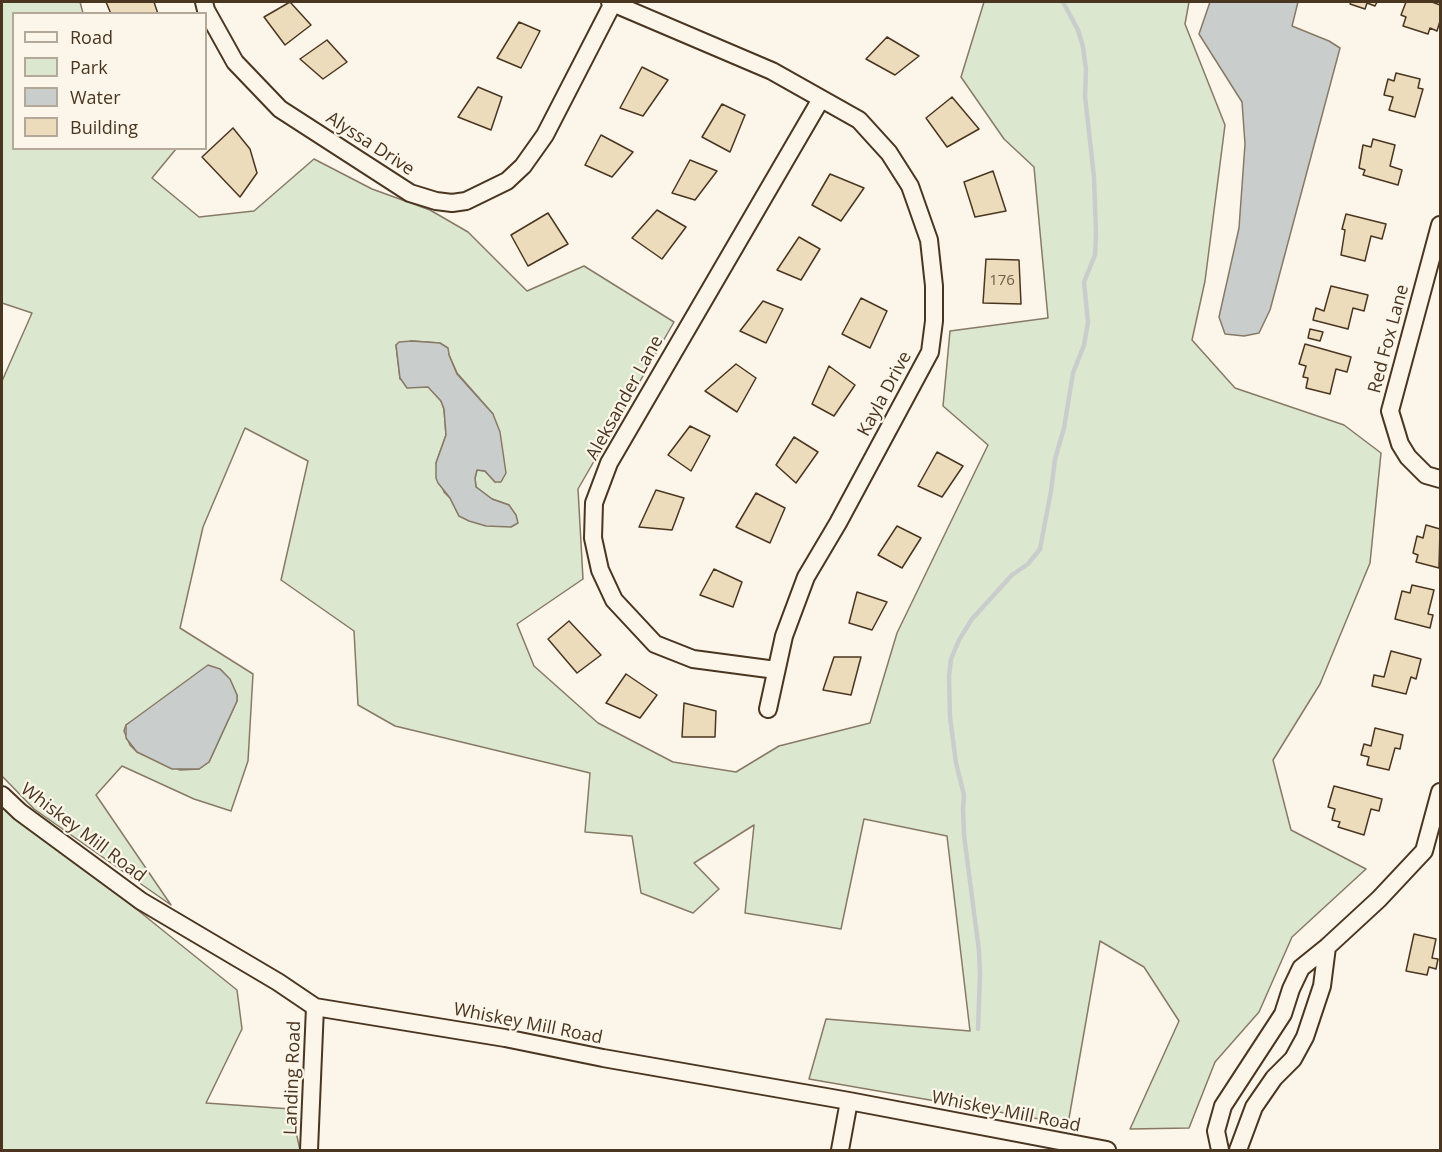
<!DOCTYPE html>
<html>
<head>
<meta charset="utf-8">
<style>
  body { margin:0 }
  #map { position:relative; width:1442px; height:1152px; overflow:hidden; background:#fbf6e9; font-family:"Open Sans",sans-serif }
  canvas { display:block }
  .frame { position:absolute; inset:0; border:3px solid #4a3520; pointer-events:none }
  .legend { position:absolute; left:12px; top:12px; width:195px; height:138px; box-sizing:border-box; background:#fbf6e9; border:2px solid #b4a999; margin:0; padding:8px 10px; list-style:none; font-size:18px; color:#4a3520 }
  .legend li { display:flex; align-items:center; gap:12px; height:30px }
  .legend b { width:30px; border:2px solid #b4a999 }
</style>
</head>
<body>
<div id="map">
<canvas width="1442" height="1152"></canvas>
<div class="frame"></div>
<ul class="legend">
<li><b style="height:8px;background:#fbf6e9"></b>Road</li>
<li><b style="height:16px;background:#dce7d0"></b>Park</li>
<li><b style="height:16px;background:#c9cecd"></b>Water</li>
<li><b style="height:16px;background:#ecdcbc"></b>Building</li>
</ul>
</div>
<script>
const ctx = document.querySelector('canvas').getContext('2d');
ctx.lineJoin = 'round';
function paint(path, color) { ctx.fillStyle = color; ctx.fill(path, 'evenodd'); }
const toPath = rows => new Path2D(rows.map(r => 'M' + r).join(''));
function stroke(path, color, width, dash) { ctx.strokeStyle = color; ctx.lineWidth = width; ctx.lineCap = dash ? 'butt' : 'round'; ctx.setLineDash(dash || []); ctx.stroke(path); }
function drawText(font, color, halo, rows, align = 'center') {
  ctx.font = font + ' "Open Sans",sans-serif'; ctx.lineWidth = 4.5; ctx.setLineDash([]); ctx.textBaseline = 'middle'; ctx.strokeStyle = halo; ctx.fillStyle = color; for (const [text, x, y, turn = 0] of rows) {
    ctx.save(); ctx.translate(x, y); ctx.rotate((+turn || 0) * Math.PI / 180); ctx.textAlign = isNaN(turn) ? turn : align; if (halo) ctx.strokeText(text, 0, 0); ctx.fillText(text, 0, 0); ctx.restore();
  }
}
const green = toPath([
  [2,2,80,2,83,13,14,14,14,148,176,149,152,178,199,217,254,211,314,159,372,189,430,210,468,232,527,291,584,266,674,322,578,489,583,579,517,624,534,666,598,723,673,762,736,772,779,746,870,723,897,633,988,445,943,406,950,331,1048,318,1034,167,1004,139,961,77,984,2,1189,2,1185,24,1225,125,1205,281,1192,340,1235,388,1344,425,1381,453,1370,563,1320,684,1273,760,1291,830,1366,869,1292,937,1259,1012,1215,1062,1189,1128,1130,1129,1179,1021,1144,967,1100,941,1068,1124,809,1079,826,1019,970,1031,947,836,864,819,841,929,745,913,754,825,694,863,719,889,693,913,641,893,632,836,585,832,590,773,395,726,358,705,354,631,281,580,308,461,245,428,203,527,180,628,253,674,248,761,231,811,194,799,122,766,96,795,171,905,34,809,2,776,2,381,32,313,2,303,2,2],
  [412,341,439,343,447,348,449,355,457,373,493,414,495,482,485,471,477,470,475,478,476,487,492,499,509,505,459,516,450,498,444,492,436,463,446,435,444,409,441,401,428,386,400,379,396,345,412,341],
  [220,669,230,680,237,695,237,701,209,762,199,769,180,770,137,752,130,745,124,731,126,725,220,669],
  [2,801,237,990,242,1029,206,1103,291,1109,300,1150,2,1150,2,801]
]);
const water = toPath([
  [1210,2,1298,2,1292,26,1329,41,1340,48,1270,310,1259,333,1244,336,1225,334,1219,317,1239,228,1245,144,1242,102,1199,34,1210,2],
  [412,341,440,343,448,348,449,355,457,374,493,414,500,432,506,473,501,482,495,482,485,471,477,470,475,478,476,487,492,499,509,505,516,515,518,523,511,527,486,526,469,521,459,516,450,498,438,483,436,478,436,463,446,435,444,409,441,401,428,387,407,388,400,378,396,345,399,342,412,341],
  [208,665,220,669,230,679,237,695,237,701,209,762,199,769,172,769,137,752,126,738,126,725,208,665]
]);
const stream = toPath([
  [978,1029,980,974,979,951,964,835,963,809,964,795,956,763,950,717,949,676,951,659,959,640,972,619,1012,575,1028,564,1040,549,1051,491,1055,459,1064,428,1073,373,1084,345,1088,322,1084,282,1095,255,1096,234,1094,177,1085,96,1086,70,1083,47,1078,30,1063,2]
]);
const building = toPath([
  [106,2,154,2,158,14,111,14,106,2],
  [290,2,311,25,285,45,264,17,290,2],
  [1351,2,1377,2,1375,6,1367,3,1365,9,1350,4,1351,2],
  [1406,2,1432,2,1440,5,1440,21,1437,31,1430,28,1428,34,1403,26,1406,17,1401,15,1406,2],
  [519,22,540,31,521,68,497,58,519,22],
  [887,37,919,56,895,75,866,59,887,37],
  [327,40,347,62,323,79,300,59,327,40],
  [642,67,668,80,643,116,620,108,642,67],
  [1396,73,1420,79,1418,88,1423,89,1415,117,1389,110,1393,97,1384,95,1388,79,1394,81,1396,73],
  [478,87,502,97,491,130,458,117,478,87],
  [952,97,979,129,947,147,926,118,952,97],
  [722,104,745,115,730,152,702,137,722,104],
  [233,128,250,149,257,173,240,197,202,157,233,128],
  [601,135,633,152,612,177,585,165,601,135],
  [1373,139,1395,145,1390,166,1402,170,1398,185,1363,175,1365,170,1359,168,1363,145,1371,147,1373,139],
  [690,160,717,171,695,200,672,193,690,160],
  [993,171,1006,211,975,217,964,182,993,171],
  [830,174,864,188,841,221,812,205,830,174],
  [657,210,686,227,662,259,632,238,657,210],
  [548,213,568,244,528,266,511,235,548,213],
  [1346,214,1386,224,1382,239,1371,236,1365,261,1341,255,1345,230,1342,229,1346,214],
  [799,237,820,249,801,280,777,270,799,237],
  [986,259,1019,260,1021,304,983,303,986,259],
  [1331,286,1368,295,1364,311,1353,308,1348,329,1313,320,1316,308,1324,311,1331,286],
  [861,298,887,311,870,348,842,334,861,298],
  [763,301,783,309,766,343,740,331,763,301],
  [1310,329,1323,332,1320,341,1308,338,1310,329],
  [1305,344,1351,357,1347,372,1336,369,1330,394,1306,388,1308,378,1303,377,1306,366,1299,364,1305,344],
  [736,364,756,378,737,412,705,391,736,364],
  [829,366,855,385,834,416,812,404,829,366],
  [690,426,710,436,691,471,668,455,690,426],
  [794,437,818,452,796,483,776,465,794,437],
  [937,452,963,466,942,497,918,486,937,452],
  [656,490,684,498,672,530,639,527,656,490],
  [756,493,785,508,770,543,736,527,756,493],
  [1426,525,1440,529,1439,568,1416,562,1418,555,1413,553,1417,536,1423,538,1426,525],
  [897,526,921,538,902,568,878,555,897,526],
  [714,569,742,582,733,607,700,595,714,569],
  [1412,585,1434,590,1428,614,1433,615,1430,628,1395,619,1402,591,1410,593,1412,585],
  [857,592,887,602,872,630,849,623,857,592],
  [569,621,601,655,577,673,548,639,569,621],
  [1391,651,1421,659,1416,679,1411,677,1406,694,1372,686,1374,675,1384,677,1391,651],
  [834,657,861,657,851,695,823,690,834,657],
  [626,674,657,695,640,718,606,703,626,674],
  [684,703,716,711,715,737,682,737,684,703],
  [1375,728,1403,735,1400,749,1395,748,1389,770,1367,765,1369,757,1361,755,1364,744,1371,746,1375,728],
  [1334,786,1382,799,1379,811,1371,809,1364,835,1338,827,1340,822,1332,820,1335,809,1328,807,1334,786],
  [1414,934,1436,939,1432,958,1438,959,1436,969,1429,967,1427,975,1406,971,1414,934]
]);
const minor = toPath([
  [204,2,206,10,235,62,280,109,410,193,436,201,452,203,466,201,507,181,523,166,545,135,613,3],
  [610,2,772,71,859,120,889,153,910,186,929,240,934,286,934,321,930,352,838,523,806,577,784,636,768,709],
  [1440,225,1390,411,1400,444,1408,457,1426,475,1440,479],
  [776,670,693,659,655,644,614,600,600,570,593,538,594,503,609,463,821,99],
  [2,795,20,812,141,901,278,982,315,1007,505,1038,603,1058,849,1101,1107,1150],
  [309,1150,315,1007],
  [840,1150,849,1101],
  [1220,1150,1216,1131,1223,1106,1283,1014,1291,989,1301,968,1327,947,1379,899,1424,851,1440,792],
  [1238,1150,1254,1107,1274,1078,1293,1059,1305,1037,1322,986,1327,947]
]);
const numberNames = [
  ["176",1002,281]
];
const streetNames = [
  ["Alyssa Drive",370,144,33],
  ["Red Fox Lane",1389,339,-75],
  ["Kayla Drive",885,394,-62],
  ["Aleksander Lane",625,398,-61],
  ["Whiskey Mill Road",83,833,37],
  ["Whiskey Mill Road",528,1024,11],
  ["Landing Road",293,1078,-88],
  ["Whiskey Mill Road",1006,1112,11]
];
paint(green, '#dce7d0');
stroke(green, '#887966', 1.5);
paint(water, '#c9cecd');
stroke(water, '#887966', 1.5);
stroke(stream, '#c9cecd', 4.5);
paint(building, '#ecdcbc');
stroke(building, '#4a3520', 1.5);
stroke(minor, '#4a3520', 20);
stroke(minor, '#fbf6e9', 16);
drawText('15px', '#725f47', null, numberNames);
drawText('18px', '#4a3520', '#fbf6e9', streetNames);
</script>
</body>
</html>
